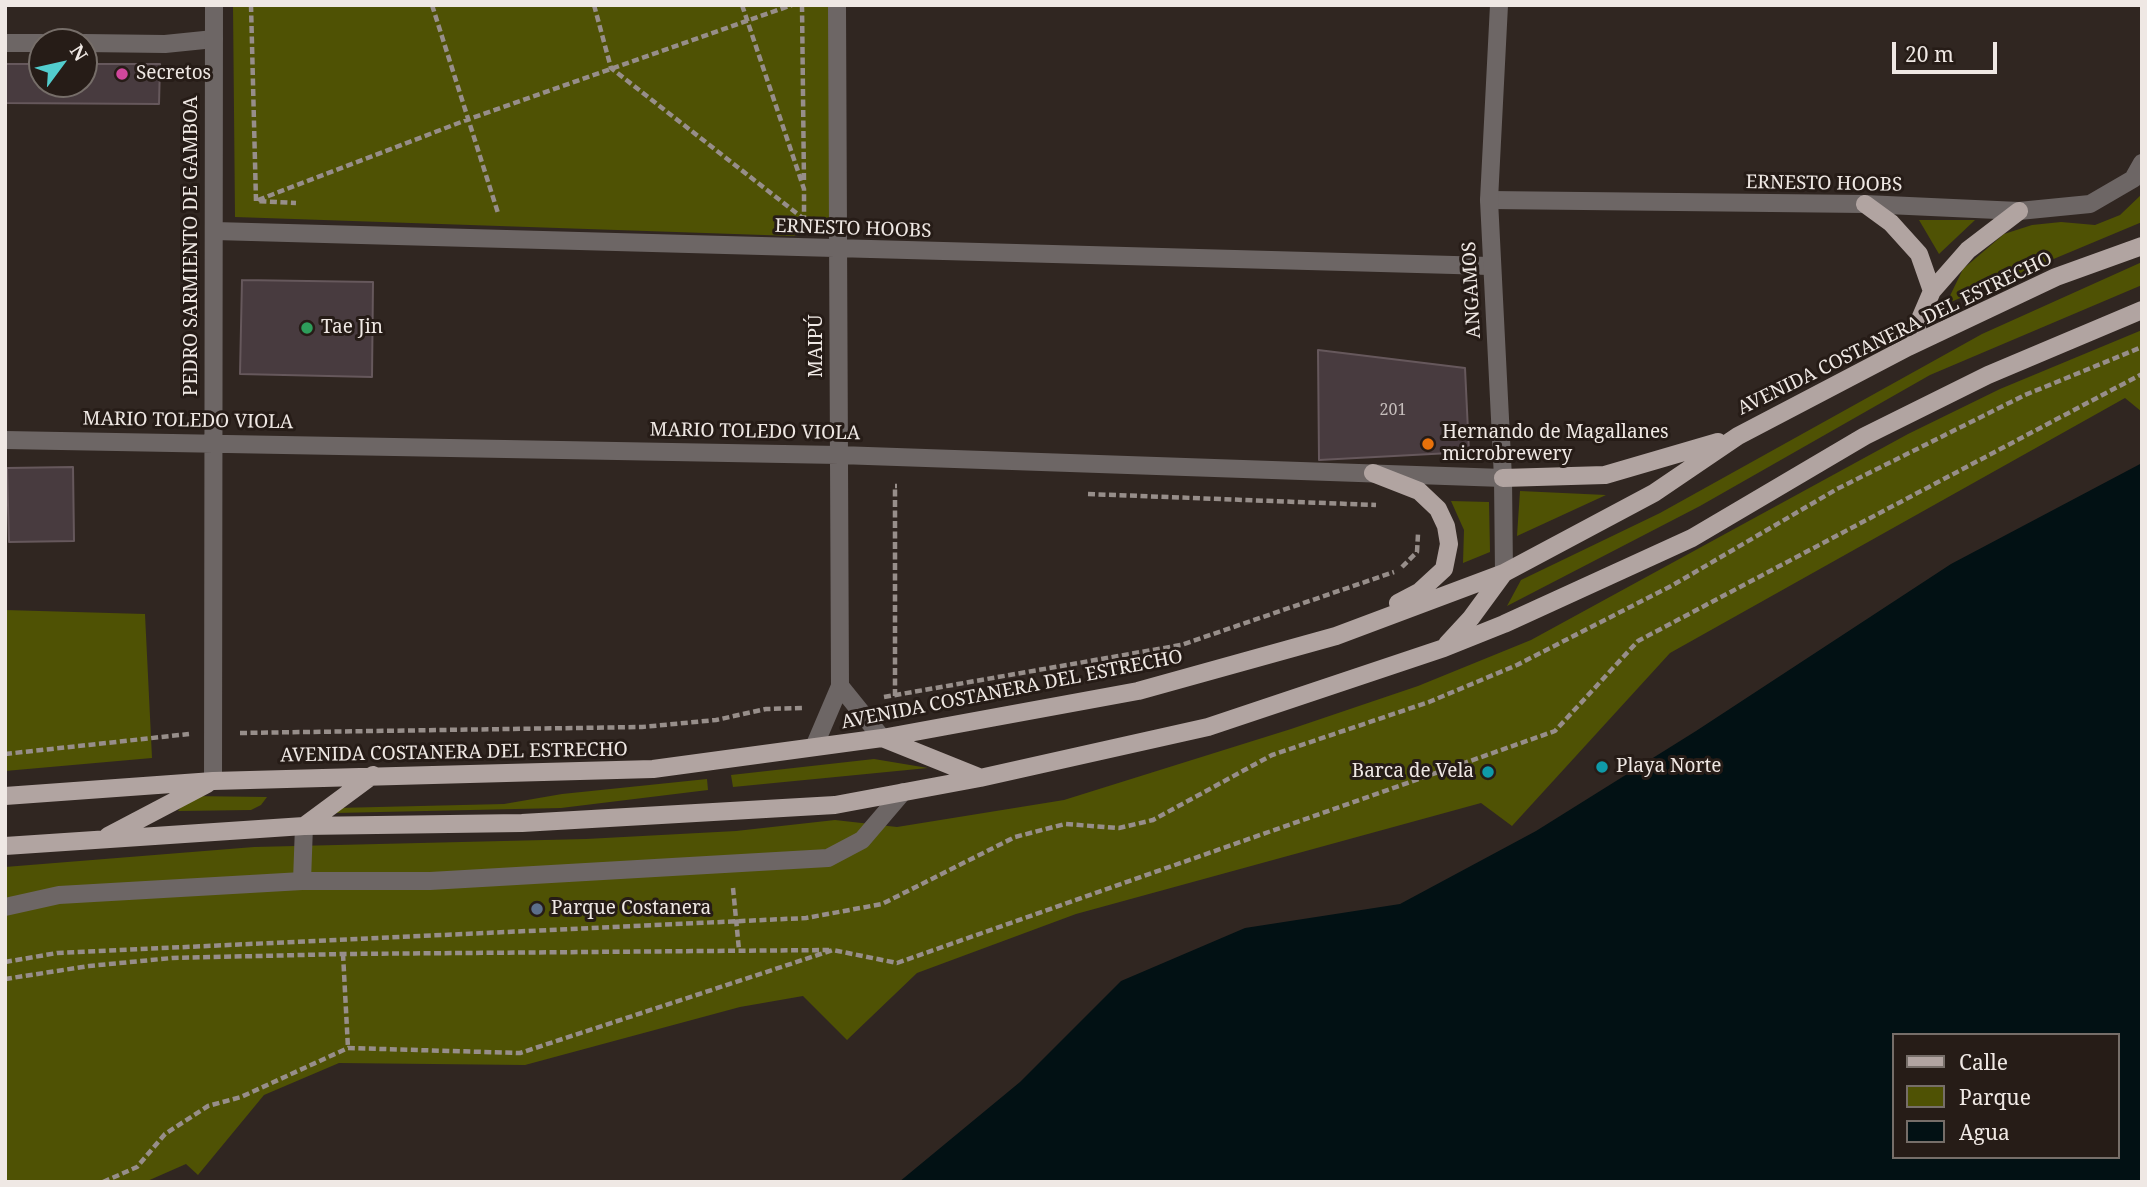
<!DOCTYPE html>
<html>
<head>
<meta charset="utf-8">
<style>
  body { margin:0 }
  #map { position:relative; width:2147px; height:1187px; overflow:hidden; background:#302621; font-family:"Noto Serif",serif }
  canvas { display:block }
  .frame { position:absolute; inset:0; border:7px solid #efe8e4; pointer-events:none }
  .legend { position:absolute; left:1892px; top:1033px; width:228px; height:126px; box-sizing:border-box; background:#261c17; border:2px solid #766e69; margin:0; padding:9px 12px; list-style:none; font-size:21px; color:#efe8e4 }
  .legend li { display:flex; align-items:center; gap:14px; height:35px }
  .legend b { width:35px; border:2px solid #766e69 }
  .north { position:absolute; left:28px; top:28px; width:70px; height:70px; box-sizing:border-box; background:#261c17; border:2px solid #766e69; border-radius:50%; rotate:57deg; font-size:19px; font-weight:700; line-height:28px; text-align:center; color:#efe8e4 }
  .north::after { content:''; display:block; margin:auto; width:24px; height:32px; background:#52cdce; clip-path:polygon(50% 0,100% 100%,50% 72%,0 100%) }
  .scale { position:absolute; left:1892px; top:42px; width:105px; height:32px; box-sizing:border-box; border:4px solid #efe8e4; border-top:0; padding-left:9px; font-size:21px; line-height:24px; white-space:nowrap; color:#efe8e4; -webkit-text-stroke:5px #261c17; paint-order:stroke }
</style>
</head>
<body>
<div id="map">
<canvas width="2147" height="1187"></canvas>
<div class="frame"></div>
<ul class="legend">
<li><b style="height:9px;background:#b1a4a1"></b>Calle</li>
<li><b style="height:19px;background:#4f5204"></b>Parque</li>
<li><b style="height:19px;background:#021114"></b>Agua</li>
</ul>
<div class="north">N</div>
<div class="scale">20 m</div>
</div>
<script>
const ctx = document.querySelector('canvas').getContext('2d');
ctx.lineJoin = 'round';
function paint(path, color) { ctx.fillStyle = color; ctx.fill(path, 'evenodd'); }
const toPath = rows => new Path2D(rows.map(r => 'M' + r).join(''));
function stroke(path, color, width, dash) { ctx.strokeStyle = color; ctx.lineWidth = width; ctx.lineCap = dash ? 'butt' : 'round'; ctx.setLineDash(dash || []); ctx.stroke(path); }
function drawText(font, color, halo, rows, align = 'center') {
  ctx.font = font + ' "Noto Serif",serif'; ctx.lineWidth = 6; ctx.setLineDash([]); ctx.textBaseline = 'middle'; ctx.strokeStyle = halo; ctx.fillStyle = color; for (const [text, x, y, turn = 0] of rows) {
    ctx.save(); ctx.translate(x, y); ctx.rotate((+turn || 0) * Math.PI / 180); ctx.textAlign = isNaN(turn) ? turn : align; if (halo) ctx.strokeText(text, 0, 0); ctx.fillText(text, 0, 0); ctx.restore();
  }
}
const green = toPath([
  [233,5,834,5,835,214,820,227,793,236,235,217],
  [2142,194,2142,222,1946,304,1963,269,2004,234,2032,225,2061,222,2095,225,2120,215],
  [1919,220,1975,220,1939,254],
  [2142,262,2142,285,1930,375,1700,506,1507,606,1521,580,1660,513,1982,334],
  [2142,330,2142,412,2125,398,1670,653,1512,826,1481,803,1076,914,917,973,847,1040,803,996,740,1007,525,1065,339,1063,264,1095,198,1175,186,1164,145,1182,5,1182,5,867,254,847,586,839,736,831,835,820,897,827,1064,800,1291,729,1418,686,1531,640,1908,434,2000,389],
  [1520,491,1606,495,1517,536],
  [1451,501,1489,502,1490,552,1463,563,1464,530],
  [5,610,145,614,152,758,5,771],
  [874,759,928,768,733,787,731,775],
  [707,779,708,790,561,808,336,813,336,808,504,804,562,794],
  [189,796,267,797,261,805,251,810,178,811]
]);
const water = toPath([
  [2142,463,2142,1182,899,1182,1020,1082,1121,981,1245,928,1400,904,1536,831,1696,731,1951,564],
  [1893,1035,2117,1035,2117,1157,1893,1157]
]);
const building = toPath([
  [5,64,42,64,42,84,84,84,84,64,160,64,159,104,5,103,5,64],
  [242,280,373,282,372,377,240,374,242,280],
  [1318,350,1465,368,1469,452,1319,460,1318,350],
  [73,467,74,541,9,542,7,468,73,467]
]);
const path = toPath([
  [251,5,256,201,296,203],
  [432,5,498,213],
  [594,5,611,68,804,219],
  [742,5,804,189,804,219,802,219],
  [802,5,804,183],
  [258,200,469,119,792,5],
  [1088,494,1376,505],
  [1402,567,1417,552,1418,534],
  [895,696,895,486,897,486],
  [884,697,1181,645,1394,572],
  [240,733,642,727,716,720,766,709,803,708],
  [5,754,189,734],
  [733,888,739,950],
  [343,954,348,1048],
  [5,962,57,953,806,918,882,904,1015,837,1065,824,1119,828,1153,820,1272,755,1429,702,1517,665,1673,585,1837,489,2025,395,2142,347],
  [5,979,89,966,172,958,343,954,829,950],
  [103,1182,137,1167,165,1134,208,1106,241,1097,348,1048,520,1053,833,950,897,963,1555,731,1638,641,2142,374]
]);
const service = toPath([
  [5,43,42,43],
  [84,43,165,44,214,39],
  [302,881,304,826],
  [5,907,59,895,302,881,430,881,828,858,862,840,903,792]
]);
const minor = toPath([
  [1489,200,1865,204,2019,211,2090,204,2133,179,2142,163],
  [215,231,1490,266],
  [5,440,839,455,1503,478],
  [840,686,882,738],
  [814,747,840,686,837,5],
  [213,781,214,5]
]);
const tertiary = toPath([
  [1499,5,1489,200,1503,478,1504,573]
]);
const primary = toPath([
  [1865,204,1891,223,1919,254,1932,291],
  [1908,347,1932,291,1968,250,2019,211],
  [1373,473,1419,491,1438,509,1446,526,1449,544,1444,569,1419,592,1398,603],
  [1503,478,1605,475,1718,442],
  [1447,644,1471,618,1504,573],
  [882,738,979,777],
  [5,796,213,781,653,769,882,738,1138,691,1336,636,1504,573,1654,493,1738,436,1908,347,2056,277,2142,246],
  [304,826,373,775],
  [108,836,207,784],
  [5,846,304,826,522,823,835,805,980,778,1208,727,1444,648,1504,624,1692,538,1865,436,1988,375,2142,310]
]);
const markers = [
  [122,74,7,"#d1479c"],
  [307,328,7,"#2e9e5b"],
  [1428,444,7,"#e8710a"],
  [1602,767,7,"#0f9aa8"],
  [1488,772,7,"#0f9aa8"],
  [537,909,7,"#5c6f8a"]
];
const numberNames = [
  ["201",1393,410]
];
const poiNames = [
  ["Secretos",136,74],
  ["Tae Jin",321,328],
  ["Hernando de Magallanes",1442,433],
  ["microbrewery",1442,455],
  ["Playa Norte",1616,767],
  ["Barca de Vela",1474,772,"right"],
  ["Parque Costanera",551,909]
];
const streetNames = [
  ["ERNESTO HOOBS",1824,184,1],
  ["ERNESTO HOOBS",853,229,2],
  ["PEDRO SARMIENTO DE GAMBOA",192,246,-90],
  ["ANGAMOS",1472,290,-93],
  ["AVENIDA COSTANERA DEL ESTRECHO",1895,334,-26],
  ["MAIPÚ",817,346,-90],
  ["MARIO TOLEDO VIOLA",188,421,1],
  ["MARIO TOLEDO VIOLA",755,432,1],
  ["AVENIDA COSTANERA DEL ESTRECHO",1012,690,-11],
  ["AVENIDA COSTANERA DEL ESTRECHO",454,753,-1]
];
paint(green, '#4f5204');
paint(water, '#021114');
paint(building, '#483b3f');
stroke(building, '#66585c', 2);
stroke(path, '#978e8a', 4.5, [7, 3.5]);
stroke(service, '#6d6665', 18);
stroke(minor, '#6d6665', 18);
stroke(tertiary, '#6d6665', 18);
stroke(primary, '#b1a4a1', 18);
for (const [x, y, r, color] of markers) { const dot = new Path2D(); dot.arc(x, y, r, 0, 2 * Math.PI); ctx.fillStyle = color; ctx.fill(dot); stroke(dot, '#261c17', 2.5); }
drawText('16px', '#c5bdbb', null, numberNames);
drawText('19px', '#efe8e4', '#261c17', poiNames, 'left');
drawText('19px', '#efe8e4', '#261c17', streetNames);
</script>
</body>
</html>
